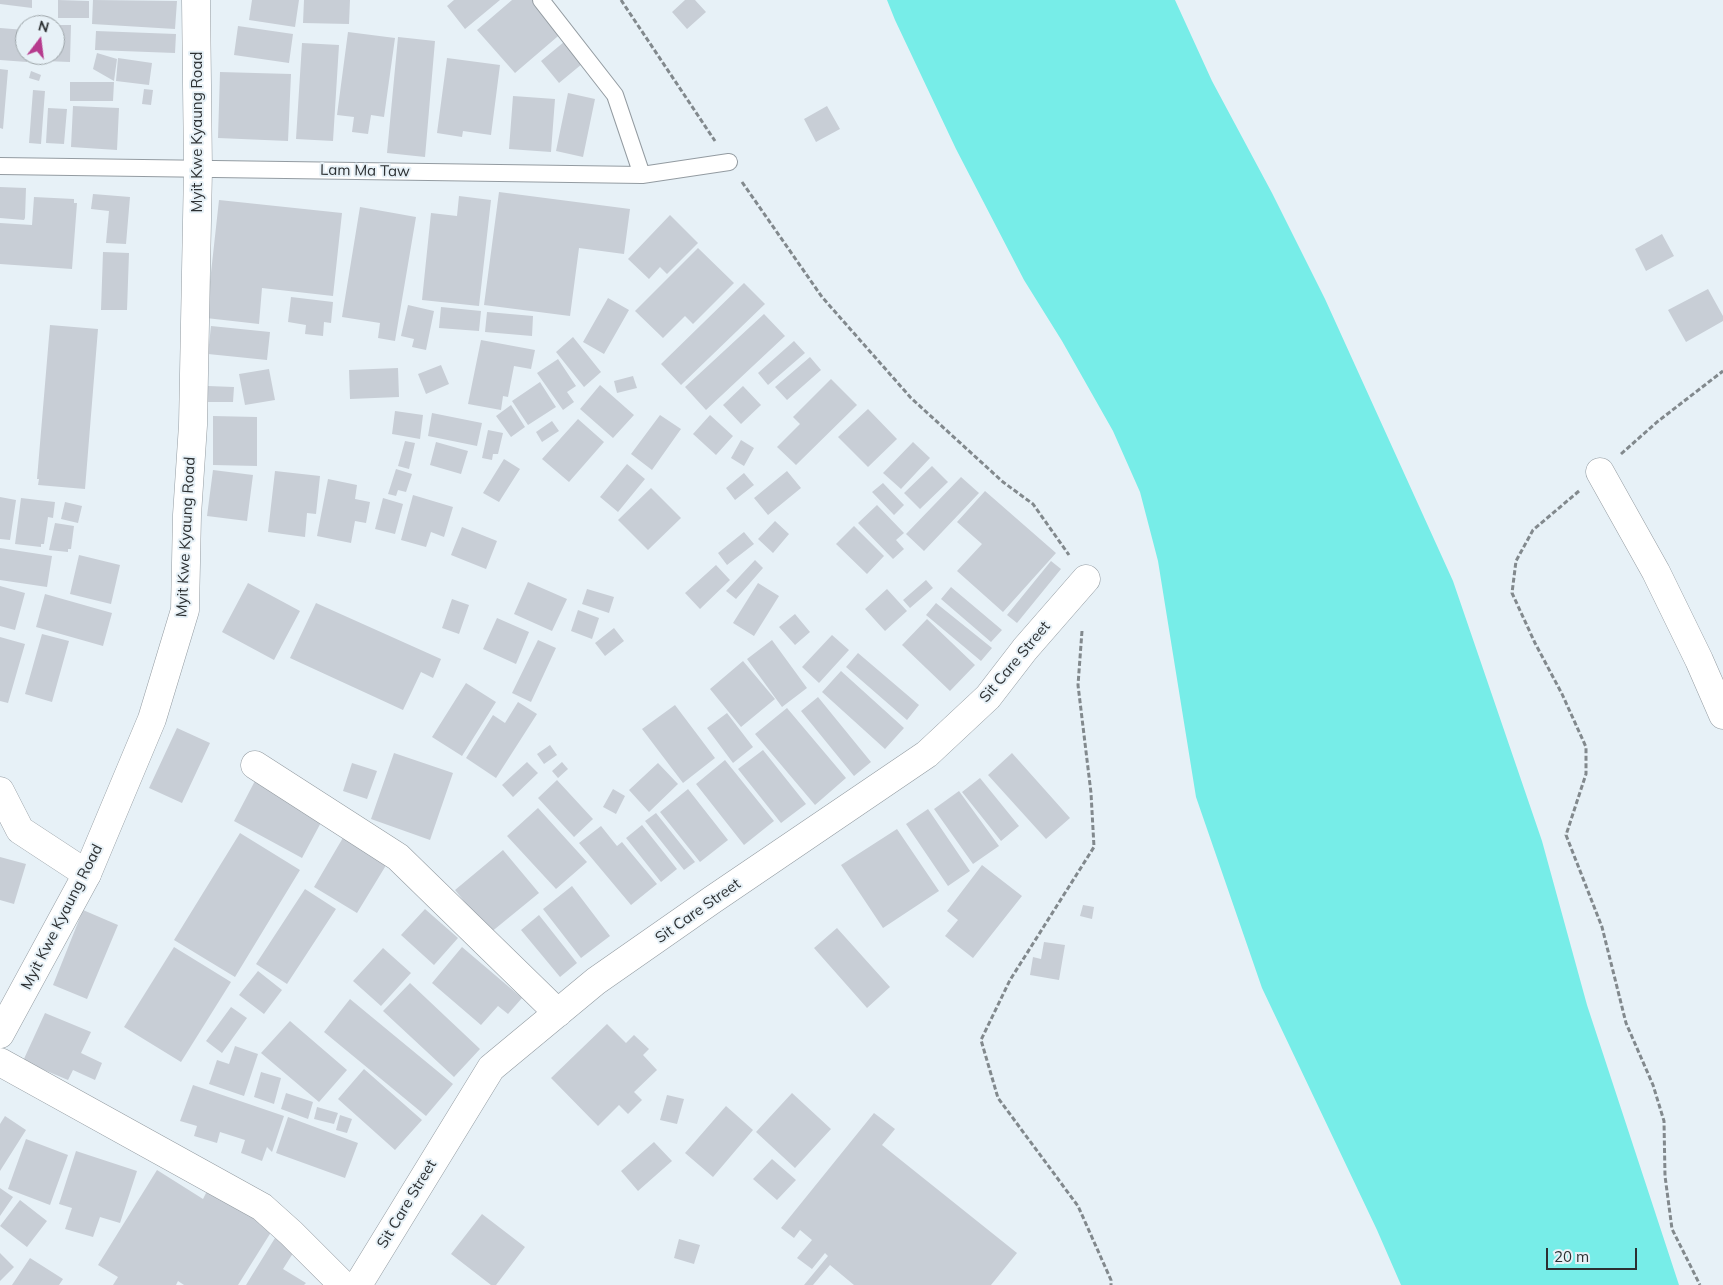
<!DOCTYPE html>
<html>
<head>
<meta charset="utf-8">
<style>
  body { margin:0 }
  #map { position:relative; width:1723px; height:1285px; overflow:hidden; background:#e7f1f7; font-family:Mulish,sans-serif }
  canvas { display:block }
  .north { position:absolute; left:15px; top:15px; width:50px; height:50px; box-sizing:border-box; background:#e7f1f7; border:1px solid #9ca4a8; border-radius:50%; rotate:15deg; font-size:14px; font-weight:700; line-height:20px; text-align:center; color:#2c3032 }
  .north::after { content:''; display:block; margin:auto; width:18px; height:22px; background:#b63b8d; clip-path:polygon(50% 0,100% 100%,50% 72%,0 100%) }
  .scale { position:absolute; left:1546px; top:1248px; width:91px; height:22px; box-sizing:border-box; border:2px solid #2c3032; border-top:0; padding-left:6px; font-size:15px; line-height:18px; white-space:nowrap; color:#2c3032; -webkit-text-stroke:4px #e7f1f7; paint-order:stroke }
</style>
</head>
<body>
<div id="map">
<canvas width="1723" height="1285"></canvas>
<div class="north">N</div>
<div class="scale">20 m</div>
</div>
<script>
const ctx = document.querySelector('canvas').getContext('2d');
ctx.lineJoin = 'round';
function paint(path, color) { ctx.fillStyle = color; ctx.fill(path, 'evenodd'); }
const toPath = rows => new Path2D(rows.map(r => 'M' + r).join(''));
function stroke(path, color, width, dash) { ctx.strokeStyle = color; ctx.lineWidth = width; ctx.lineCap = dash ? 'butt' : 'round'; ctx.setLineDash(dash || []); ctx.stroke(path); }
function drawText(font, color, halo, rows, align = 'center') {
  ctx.font = font + ' Mulish,sans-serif'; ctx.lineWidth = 4; ctx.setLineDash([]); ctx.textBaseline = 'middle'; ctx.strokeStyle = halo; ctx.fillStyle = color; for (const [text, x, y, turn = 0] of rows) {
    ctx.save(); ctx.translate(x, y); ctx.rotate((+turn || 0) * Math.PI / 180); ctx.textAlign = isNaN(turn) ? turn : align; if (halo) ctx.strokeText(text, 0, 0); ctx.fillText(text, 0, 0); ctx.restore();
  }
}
const water = toPath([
  [887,0,1175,0,1212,81,1272,193,1325,299,1453,581,1542,841,1587,1005,1679,1285,1401,1285,1377,1230,1262,988,1196,797,1158,561,1140,492,1113,431,1062,341,1024,280,956,149,895,20]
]);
const building = toPath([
  [0,0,32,0,32,8,0,4],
  [58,0,89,1,89,18,58,18],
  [93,0,177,1,175,29,92,24],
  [252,0,299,0,295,27,249,20],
  [304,0,350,0,349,24,303,23],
  [454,0,500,0,465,29,447,6],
  [512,0,549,0,571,25,515,73,477,30],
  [685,0,695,0,706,12,687,29,672,12],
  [55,25,71,25,70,62,44,61,45,55,55,55],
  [238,26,293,34,289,63,234,55],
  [0,28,25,30,25,55,27,55,27,62,0,60],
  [96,31,176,34,175,53,95,50],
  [348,32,395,38,384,117,371,115,368,134,352,132,354,117,337,115],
  [398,37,435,41,425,157,387,153],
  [570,37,588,59,559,83,541,61],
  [302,43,339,45,333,141,296,139],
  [97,53,117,59,114,81,93,69],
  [118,58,152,63,149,85,116,81],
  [447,58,500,65,491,135,463,131,462,137,437,133],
  [0,69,8,70,3,129,0,128],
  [31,71,41,75,39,81,29,78],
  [220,72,291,74,288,141,218,138],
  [70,82,114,82,113,101,70,101],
  [144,89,153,90,151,105,142,104],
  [33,90,45,91,41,144,29,143],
  [568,93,595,99,583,157,556,151],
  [513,96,555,99,551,152,509,149],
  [73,106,119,108,117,150,71,147],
  [827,106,840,129,816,142,804,119],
  [48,108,67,109,64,144,46,143],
  [0,187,26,188,25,218,24,220,0,218],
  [499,192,630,209,624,254,579,248,570,316,484,305],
  [93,194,130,197,126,244,106,243,109,211,91,209],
  [459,196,491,200,479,306,422,300,431,213,457,216],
  [34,197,74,199,74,203,77,203,72,269,0,264,0,223,32,225],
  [219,200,342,213,333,296,262,288,259,324,206,318],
  [360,207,416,217,395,341,378,338,380,323,342,317],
  [670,215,698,243,667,274,660,267,649,279,628,259],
  [1662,234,1674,256,1646,271,1635,249],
  [698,248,734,283,693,324,685,316,663,338,635,311],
  [103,252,129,253,127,310,101,310],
  [744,283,765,304,681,385,661,364],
  [1708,289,1723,316,1723,321,1686,342,1668,310],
  [291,297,333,302,331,323,324,322,323,336,305,334,306,325,288,322],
  [608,298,629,310,604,354,583,342],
  [408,305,434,311,426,350,412,347,414,339,401,336],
  [441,307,481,311,479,331,439,328],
  [487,312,533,316,532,336,485,332],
  [764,314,785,336,706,410,685,387],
  [50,325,98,329,85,489,38,485,39,479,37,479],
  [211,326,270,332,267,360,208,354],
  [573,337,601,372,584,387,556,352],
  [481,340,535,350,531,369,514,366,508,397,503,396,501,410,468,404],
  [794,341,805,353,768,385,758,373],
  [810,357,821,370,787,400,775,387],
  [558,359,576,386,567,392,574,402,563,410,537,373],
  [441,365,449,384,426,394,418,374],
  [398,368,399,397,350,399,349,370],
  [269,369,275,400,245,405,239,374],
  [633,376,637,388,617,393,614,381],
  [831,379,857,405,796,465,777,447,800,424,793,417],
  [540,382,556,407,528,425,512,401],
  [600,385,634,415,613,438,580,409],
  [208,386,234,387,233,402,207,402],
  [743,386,761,405,741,424,723,405],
  [511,405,525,427,511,437,496,416],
  [868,409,897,439,868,467,838,437],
  [395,411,423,415,420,439,392,434],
  [432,413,482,423,477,446,428,436],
  [660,415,681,429,652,470,631,454],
  [710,415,733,436,716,455,693,434],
  [213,416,257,417,257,466,213,465],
  [578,419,604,442,569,482,542,459],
  [552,421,559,431,542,442,536,432],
  [488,430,503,433,498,454,493,454,492,460,482,458],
  [741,440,754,448,744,466,731,458],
  [405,441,415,443,409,469,398,466],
  [436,442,468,451,461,474,430,465],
  [913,442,930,458,901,489,883,473],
  [504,459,520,469,499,502,483,493],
  [627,464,645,479,618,512,600,497],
  [932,466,948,482,920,509,904,493],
  [396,469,412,474,406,492,398,490,396,496,388,494],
  [213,470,253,475,247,521,207,516],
  [275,471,320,476,316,514,307,513,305,537,268,532],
  [787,471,801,488,768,515,754,498],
  [744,473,754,485,735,500,726,488],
  [961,477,979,493,924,551,906,534],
  [328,479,357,485,355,499,370,502,366,523,355,521,351,543,317,536],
  [883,483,904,505,894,515,872,492],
  [651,488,681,518,648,550,618,520],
  [985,491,1056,553,1003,612,957,571,982,544,957,522],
  [413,495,453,507,444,537,431,532,426,547,401,540],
  [0,497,16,500,10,540,0,539],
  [21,498,55,502,53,518,48,517,44,544,41,544,41,547,15,544],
  [383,498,403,504,395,534,375,529],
  [65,502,82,506,78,523,61,519],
  [877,505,904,533,896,540,904,549,893,559,858,523],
  [775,521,789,534,773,553,758,539],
  [55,523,74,526,71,549,68,549,68,552,49,550],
  [854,526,884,556,867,574,836,544],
  [462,527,497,541,486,569,451,555],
  [744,532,754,544,727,565,718,553],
  [0,548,52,556,47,587,0,580],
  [79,555,120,565,111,604,70,594],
  [755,560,763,568,736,599,726,591],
  [1051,561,1061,569,1017,623,1007,615],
  [716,565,730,580,700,609,685,593],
  [926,580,933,588,910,608,903,600],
  [528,582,567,599,552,631,514,614],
  [248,583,300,611,274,660,222,632],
  [758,583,779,596,754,636,733,623],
  [0,586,25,593,15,630,0,626],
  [951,587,1002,630,991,642,941,599],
  [587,589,614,597,609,613,582,604],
  [887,589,907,611,885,631,865,609],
  [45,594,112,613,103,646,36,627],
  [452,599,469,605,459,634,442,628],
  [316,603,441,659,433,678,421,672,403,710,290,658],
  [936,603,992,648,981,661,926,615],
  [578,610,599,618,592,639,571,631],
  [795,614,810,632,795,645,779,627],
  [497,618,529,632,516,664,483,649],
  [927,619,975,665,950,691,902,645],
  [614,628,624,641,605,656,595,643],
  [42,634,69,641,52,702,25,694],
  [832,635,849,650,819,683,802,667],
  [0,637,25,644,8,703,0,701],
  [538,640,556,648,531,702,512,693],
  [772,640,807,688,782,707,747,659],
  [858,653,919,705,907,720,846,667],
  [743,661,775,699,741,727,710,689],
  [841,671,904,728,885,749,822,692],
  [466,683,496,702,462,756,432,737],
  [818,697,871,762,854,776,801,711],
  [518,702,537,714,496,778,466,758,493,715,505,723],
  [675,705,715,758,683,783,642,729],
  [787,708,846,778,815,805,755,734],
  [727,713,753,747,733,763,707,728],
  [177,728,210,743,182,803,149,788],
  [550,745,557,755,544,764,537,754],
  [763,750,806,804,781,823,738,769],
  [394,753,453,773,430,840,371,819],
  [1012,753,1070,818,1046,839,988,775],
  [725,760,774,821,744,845,696,784],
  [527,762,538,773,513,797,502,785],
  [562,762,568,769,558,778,552,771],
  [352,763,377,771,367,799,343,791],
  [658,763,678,784,649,812,629,790],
  [257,777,325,815,302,858,234,821],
  [980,778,1019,826,1001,841,962,792],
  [557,780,593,819,574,837,538,798],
  [613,789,625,796,616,814,603,807],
  [688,789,728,840,700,862,660,812],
  [959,791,999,846,973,864,934,809],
  [538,808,587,862,556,889,507,836],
  [928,809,970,871,948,886,906,824],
  [656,813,695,862,684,870,645,821],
  [642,825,677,869,661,882,626,838],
  [601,826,617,846,622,842,657,884,631,905,579,843],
  [897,829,939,891,883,928,841,865],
  [240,833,300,870,235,977,174,940],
  [344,836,388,862,357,913,314,887],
  [503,850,539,893,490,933,455,890],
  [0,857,26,864,14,904,0,900],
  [982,865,1022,896,973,958,945,936,958,920,947,911],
  [572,886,610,936,581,958,543,909],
  [305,889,336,909,287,984,256,964],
  [1083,905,1094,907,1092,919,1080,916],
  [425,909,458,938,434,965,401,935],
  [83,910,118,925,87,999,53,985],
  [539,915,577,963,560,977,521,930],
  [837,928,890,987,867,1008,814,948],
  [1044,942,1065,945,1059,980,1030,975,1033,957,1041,959],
  [174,947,231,982,181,1062,124,1027],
  [462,947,522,998,508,1014,498,1006,481,1025,432,983],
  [383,948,411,973,381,1006,353,981],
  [258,971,282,990,264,1014,239,995],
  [410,983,480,1049,454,1077,383,1011],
  [350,999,453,1084,426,1116,324,1032],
  [231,1007,247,1018,222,1053,206,1041],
  [45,1013,91,1032,81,1053,102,1063,95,1080,73,1070,68,1080,23,1061],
  [290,1021,347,1070,319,1102,261,1053],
  [607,1024,626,1043,634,1035,649,1049,643,1055,657,1070,634,1092,642,1100,628,1114,619,1105,598,1126,551,1078],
  [235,1046,258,1054,244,1096,209,1084,217,1060,229,1064],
  [364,1069,422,1120,395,1150,338,1099],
  [261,1072,281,1078,274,1104,254,1097],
  [193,1085,284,1116,272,1152,267,1147,262,1161,241,1153,245,1140,220,1132,217,1143,194,1136,197,1126,180,1121],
  [286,1093,313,1102,308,1119,281,1109],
  [792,1093,831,1129,795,1168,756,1132],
  [667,1095,684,1099,677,1124,660,1120],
  [726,1106,753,1130,713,1177,685,1153],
  [317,1107,338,1113,334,1124,314,1119],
  [874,1113,895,1129,882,1145,1017,1253,991,1285,854,1285,830,1265,813,1285,804,1285,828,1256,825,1253,812,1269,797,1258,812,1240,800,1230,794,1238,781,1228],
  [340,1115,352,1119,347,1133,336,1130],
  [5,1116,26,1130,0,1171,0,1124],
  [288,1117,358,1143,345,1178,276,1153],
  [26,1139,68,1155,50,1205,8,1189],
  [654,1142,672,1161,638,1191,621,1171],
  [76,1151,137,1171,120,1223,100,1217,93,1237,65,1229,72,1208,59,1204],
  [772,1159,796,1180,777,1200,753,1179],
  [157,1170,203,1199,208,1189,273,1229,238,1285,184,1285,178,1281,176,1285,113,1285,118,1277,98,1265],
  [0,1188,13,1197,0,1216],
  [20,1200,47,1221,27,1247,0,1226],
  [482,1214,525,1247,496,1285,491,1285,451,1254],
  [275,1238,295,1250,283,1269,306,1283,304,1285,246,1285],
  [679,1239,700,1245,694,1264,674,1258],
  [0,1253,14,1267,0,1281],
  [30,1258,63,1279,59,1285,12,1285]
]);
const path = toPath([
  [621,0,715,141],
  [742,182,822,297,911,398,1003,482,1033,504,1069,555],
  [1621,454,1657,422,1723,371],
  [1579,491,1533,530,1516,561,1512,593,1535,643,1562,694,1586,747,1586,774,1566,835,1602,927,1626,1023,1653,1085,1664,1121,1665,1176,1672,1229,1700,1285],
  [1082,631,1078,685,1091,793,1094,847,1010,980,981,1040,998,1098,1078,1206,1111,1280,1111,1285]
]);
const lane = toPath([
  [541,0,615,95,642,175],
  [0,166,642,175,729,162]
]);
const street = toPath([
  [1600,472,1656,572,1699,660,1723,715],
  [255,765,398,857,558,1013],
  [0,791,20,830,87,874],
  [0,1062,262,1207,291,1233,343,1285],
  [358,1285,491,1068,596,981,712,900,927,754,988,697,1025,649,1086,579]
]);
const primary = toPath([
  [0,1034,87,874,152,719,185,610,187,515,193,425,198,169,196,0]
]);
const streetNames = [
  ["Myit Kwe Kyaung Road",197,132,-90],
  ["Lam Ma Taw",365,171,1],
  ["Myit Kwe Kyaung Road",186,537,-87],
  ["Sit Care Street",1015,662,-50],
  ["Sit Care Street",698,911,-35],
  ["Myit Kwe Kyaung Road",62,917,-63],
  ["Sit Care Street",407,1204,-59]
];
paint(water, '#77ede8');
paint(building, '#c8ced6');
stroke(lane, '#939ba1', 18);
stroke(street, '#939ba1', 29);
stroke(primary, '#939ba1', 29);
stroke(path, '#82898d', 3, [5, 2.5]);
stroke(lane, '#fff', 16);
stroke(street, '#fff', 28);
stroke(primary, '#fff', 28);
drawText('15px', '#2c3032', '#e7f1f7', streetNames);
</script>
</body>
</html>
